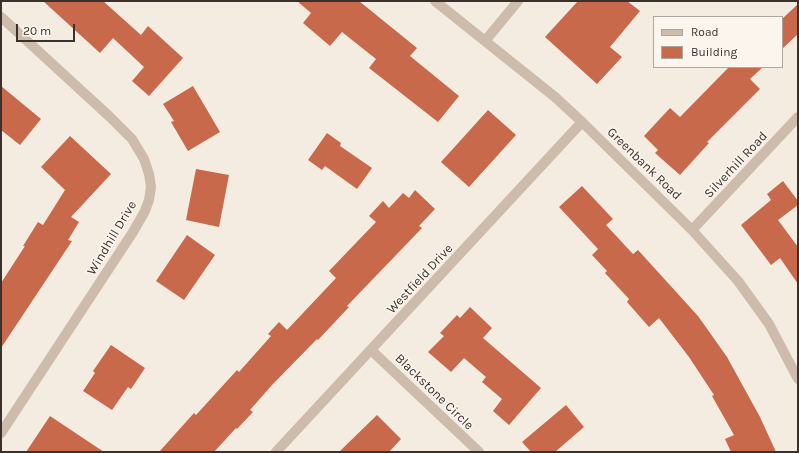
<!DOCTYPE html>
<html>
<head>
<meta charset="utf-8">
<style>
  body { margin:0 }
  #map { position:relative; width:799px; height:453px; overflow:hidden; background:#f4ebe1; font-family:Karla,sans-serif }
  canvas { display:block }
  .frame { position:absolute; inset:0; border:2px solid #3b302b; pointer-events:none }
  .legend { position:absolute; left:653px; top:16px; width:130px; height:52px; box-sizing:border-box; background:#fbf5ee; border:1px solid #aea6a0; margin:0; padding:5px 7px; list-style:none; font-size:12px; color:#3b302b }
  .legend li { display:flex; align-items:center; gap:8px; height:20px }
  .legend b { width:20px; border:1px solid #aea6a0 }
  .scale { position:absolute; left:16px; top:24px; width:59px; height:18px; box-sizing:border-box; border:2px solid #3b302b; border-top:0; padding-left:5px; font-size:12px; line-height:14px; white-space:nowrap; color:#3b302b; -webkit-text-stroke:3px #fbf5ee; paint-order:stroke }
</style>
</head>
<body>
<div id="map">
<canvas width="799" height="453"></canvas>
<div class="frame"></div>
<ul class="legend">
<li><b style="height:5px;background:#cdbbac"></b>Road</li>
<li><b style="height:11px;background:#c8694b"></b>Building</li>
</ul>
<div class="scale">20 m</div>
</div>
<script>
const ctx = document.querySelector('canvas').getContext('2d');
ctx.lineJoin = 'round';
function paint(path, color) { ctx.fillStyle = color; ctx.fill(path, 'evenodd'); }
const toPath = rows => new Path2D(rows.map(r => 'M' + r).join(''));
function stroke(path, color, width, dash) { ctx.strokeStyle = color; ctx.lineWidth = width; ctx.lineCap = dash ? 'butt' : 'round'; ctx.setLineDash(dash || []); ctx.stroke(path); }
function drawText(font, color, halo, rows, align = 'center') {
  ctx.font = font + ' Karla,sans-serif'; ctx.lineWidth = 3; ctx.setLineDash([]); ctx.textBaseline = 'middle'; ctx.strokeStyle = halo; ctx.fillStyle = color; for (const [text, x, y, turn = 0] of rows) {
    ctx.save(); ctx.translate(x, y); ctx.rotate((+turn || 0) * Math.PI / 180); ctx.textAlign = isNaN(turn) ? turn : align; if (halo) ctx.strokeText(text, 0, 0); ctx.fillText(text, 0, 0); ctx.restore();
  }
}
const building = toPath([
  [43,1,103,1,141,35,148,26,183,58,149,96,132,81,144,67,113,38,100,53],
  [297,1,359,1,417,48,410,56,459,96,438,122,369,68,376,59,342,32,330,46,303,23,311,13],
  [578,1,627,1,640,11,610,47,622,57,597,84,545,37],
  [798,4,798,34,782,49,782,19],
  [729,67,763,67,750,79,760,89,707,142,709,143,680,175,655,153,658,150,644,136,670,108,680,117],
  [1,86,41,119,20,145,1,130],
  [193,86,220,132,188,151,171,122,174,121,163,104],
  [488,110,516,135,469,187,441,162],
  [327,133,341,143,340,146,372,168,357,189,325,166,322,170,308,160],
  [70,136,111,174,71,217,79,222,68,240,72,241,1,348,1,283,25,246,23,246,38,222,43,225,65,190,41,167],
  [196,169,229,175,219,227,186,220],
  [783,181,798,201,798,205,778,220,798,247,798,284,780,258,771,265,741,225,771,200,767,194],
  [582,186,613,219,606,225,633,254,638,250,698,316,727,357,760,417,776,452,731,452,725,439,734,435,712,396,714,395,689,357,659,318,649,327,627,302,629,299,605,273,607,271,592,255,598,249,559,207],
  [415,190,435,209,419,226,422,228,347,306,349,307,318,340,317,339,272,385,250,410,253,412,237,429,236,428,214,452,159,452,194,413,196,415,237,370,239,372,271,336,268,334,279,322,287,330,336,278,329,271,376,222,369,216,383,201,389,208,403,193,409,198],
  [187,235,215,255,184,300,156,281],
  [470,307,492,328,483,338,541,388,509,425,493,411,502,399,482,382,486,377,464,358,451,372,428,352,444,336,440,333,457,315,460,318],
  [111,345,145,368,131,389,128,387,112,410,83,391,95,373,93,371],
  [566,405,584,427,555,452,531,452,522,442],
  [377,415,401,439,389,452,339,452],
  [50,416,104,452,26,452]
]);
const street = toPath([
  [435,1,555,97,582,122,692,230,738,281,769,324,798,379],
  [1,17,110,117,132,139,144,159,149,174,151,187,149,200,145,211,133,232,1,433],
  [485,41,518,1],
  [692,230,798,117],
  [371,350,479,452],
  [276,452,582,122]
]);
const streetNames = [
  ["Greenbank Road",644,164,44],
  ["Silverhill Road",736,165,-47],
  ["Windhill Drive",112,238,-59],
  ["Westfield Drive",420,279,-47],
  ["Blackstone Circle",434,392,44]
];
paint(building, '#c8694b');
stroke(street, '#cdbbac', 10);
drawText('13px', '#3b302b', '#fbf5ee', streetNames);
</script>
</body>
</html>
